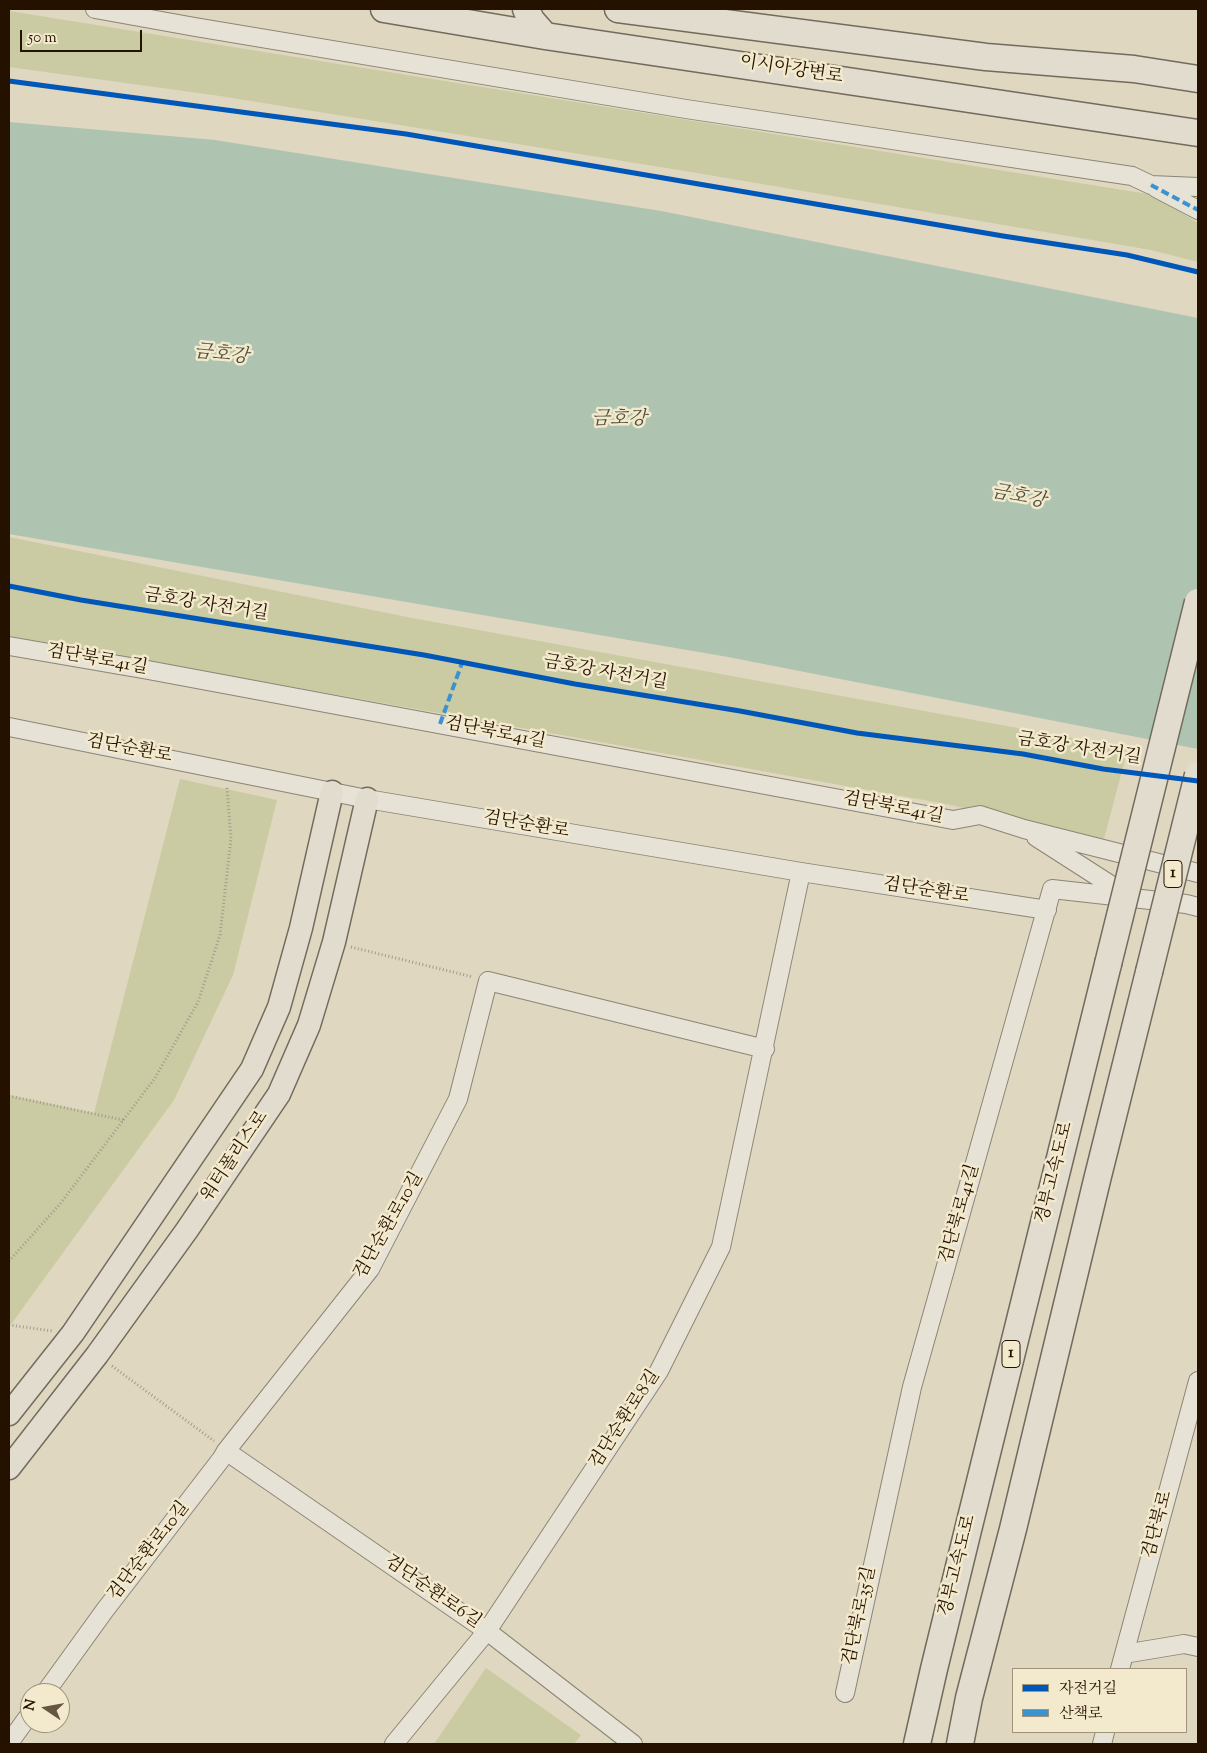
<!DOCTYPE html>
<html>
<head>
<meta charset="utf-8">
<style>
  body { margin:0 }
  #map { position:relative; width:1207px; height:1753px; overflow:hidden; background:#dfd7bf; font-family:"Sorts Mill Goudy","Noto Serif KR",serif }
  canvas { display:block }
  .frame { position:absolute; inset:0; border:10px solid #251100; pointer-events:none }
  .legend { position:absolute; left:1012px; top:1668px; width:175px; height:65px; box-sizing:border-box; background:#f3eacd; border:1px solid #a1937b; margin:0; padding:6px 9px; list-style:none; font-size:15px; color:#251100 }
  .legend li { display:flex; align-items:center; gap:10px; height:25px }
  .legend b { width:25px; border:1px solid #a1937b }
  .north { position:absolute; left:20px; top:1683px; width:50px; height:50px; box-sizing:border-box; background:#f3eacd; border:1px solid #a1937b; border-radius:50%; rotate:282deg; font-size:14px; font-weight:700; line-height:20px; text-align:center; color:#251100 }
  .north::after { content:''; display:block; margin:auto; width:18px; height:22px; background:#665643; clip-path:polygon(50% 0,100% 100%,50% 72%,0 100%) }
  .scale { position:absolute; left:20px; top:30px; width:122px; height:22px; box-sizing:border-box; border:2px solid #251100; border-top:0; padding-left:6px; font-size:15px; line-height:18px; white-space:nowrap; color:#251100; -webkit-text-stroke:4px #f3eacd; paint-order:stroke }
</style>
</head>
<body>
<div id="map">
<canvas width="1207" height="1753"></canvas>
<div class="frame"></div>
<ul class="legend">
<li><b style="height:6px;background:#0057b8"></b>자전거길</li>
<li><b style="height:6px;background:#3b92d0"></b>산책로</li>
</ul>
<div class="north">N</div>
<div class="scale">50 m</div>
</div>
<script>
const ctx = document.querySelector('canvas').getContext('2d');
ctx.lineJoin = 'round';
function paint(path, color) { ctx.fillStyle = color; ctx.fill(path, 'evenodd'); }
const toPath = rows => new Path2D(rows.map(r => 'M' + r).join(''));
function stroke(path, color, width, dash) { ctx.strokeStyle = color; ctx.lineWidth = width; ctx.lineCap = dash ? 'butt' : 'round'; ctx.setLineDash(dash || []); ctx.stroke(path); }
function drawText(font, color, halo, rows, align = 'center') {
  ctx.font = font + ' "Sorts Mill Goudy","Noto Serif KR",serif'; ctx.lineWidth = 5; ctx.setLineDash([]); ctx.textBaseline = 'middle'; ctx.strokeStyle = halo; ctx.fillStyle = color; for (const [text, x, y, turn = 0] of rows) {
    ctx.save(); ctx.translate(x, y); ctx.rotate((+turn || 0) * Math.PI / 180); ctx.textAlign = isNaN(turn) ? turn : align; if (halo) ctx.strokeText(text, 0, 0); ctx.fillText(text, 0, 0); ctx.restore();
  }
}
const green = toPath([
  [9,11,1154,195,1198,223,1198,262,1151,250,691,172,220,96,9,67],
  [9,537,407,617,1128,748,1104,839,946,804,9,636],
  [180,779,277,800,233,975,174,1100,9,1327,9,1095,94,1113],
  [486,1668,581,1735,574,1744,434,1744]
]);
const water = toPath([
  [9,122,215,140,661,211,1198,318,1198,749,728,657,9,534]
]);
const path = toPath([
  [351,947,473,977],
  [9,1096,123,1120],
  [9,1261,60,1204,155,1078,198,1002,220,935,231,839,227,787],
  [9,1325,53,1331],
  [112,1366,214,1441]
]);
const minor = toPath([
  [95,9,195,27,686,109,1132,176,1151,185,1198,187],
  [1156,188,1198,210],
  [9,646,148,670,953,820,980,815,1024,829,1198,873],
  [9,727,367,799,801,872,1047,910],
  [1036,837,1128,896],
  [226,1451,487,1631,633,1744],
  [1124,1654,1184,1644,1198,1647],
  [1120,1669,1198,1381],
  [45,1693,105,1610,222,1458,226,1451,370,1269,458,1099,488,981,765,1049],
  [845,1693,912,1387,1052,889,1186,904,1198,907],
  [9,1743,30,1714],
  [394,1744,487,1631,659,1371,721,1247,801,872],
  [1102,1744,1105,1732]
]);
const major = toPath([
  [9,1414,73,1333,252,1069,279,1007,301,928,332,792],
  [9,1468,97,1355,187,1230,279,1094,309,1025,334,942,367,799]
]);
const highway = toPath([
  [384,9,545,36,1198,133],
  [526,9,531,20,545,36],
  [618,9,986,57,1134,69,1198,79],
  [917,1744,934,1669,968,1530,1108,964],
  [960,1744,969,1698,1013,1529,1097,1180,1149,972]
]);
const highwayBridge = toPath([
  [1108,964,1198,602],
  [1149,972,1198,775]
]);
const quiet = toPath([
  [1151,185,1198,210],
  [440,724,462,663]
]);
const cycleway = toPath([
  [9,81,406,134,1003,236,1127,255,1198,272],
  [9,586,81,600,424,655,575,684,740,711,857,733,1023,754,1103,769,1198,781]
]);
const shields = [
  [1173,874,18],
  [1011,1354,18]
];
const shieldNames = [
  ["1",1173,874],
  ["1",1011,1354]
];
const streetNames = [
  ["이시아강변로",791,71,9],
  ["금호강 자전거길",206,606,9],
  ["검단북로41길",97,661,10],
  ["금호강 자전거길",605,674,10],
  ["검단북로41길",495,734,11],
  ["검단순환로",129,750,11],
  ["금호강 자전거길",1079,750,9],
  ["검단북로41길",893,809,11],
  ["검단순환로",526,826,10],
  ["검단순환로",926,892,9],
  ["워터폴리스로",236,1157,-56],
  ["경부고속도로",1056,1173,-76],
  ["검단북로41길",961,1214,-74],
  ["검단순환로10길",390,1226,-60],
  ["검단순환로8길",626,1420,-57],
  ["검단북로",1159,1525,-75],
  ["검단순환로10길",150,1552,-52],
  ["경부고속도로",959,1566,-76],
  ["검단순환로6길",432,1593,35],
  ["검단북로35길",861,1616,-78]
];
const waterNames = [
  ["금호강",221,356,6],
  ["금호강",619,421],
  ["금호강",1018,498,11]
];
paint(green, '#cacba2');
paint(water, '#aec4b0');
stroke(minor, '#8c8576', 20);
stroke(major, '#726b5d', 25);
stroke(highway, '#726b5d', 29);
stroke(path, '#a09b8f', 3, [1, 2.5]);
stroke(minor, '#e6e2d5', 18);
stroke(major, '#e1dcce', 22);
stroke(highway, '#e1dcce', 26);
stroke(highwayBridge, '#726b5d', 29, []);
stroke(highwayBridge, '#e1dcce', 26);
stroke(quiet, '#3b92d0', 4, [8, 4]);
stroke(cycleway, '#0057b8', 5);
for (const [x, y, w] of shields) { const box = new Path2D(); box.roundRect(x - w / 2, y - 13.5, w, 27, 4); ctx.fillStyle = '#f3eacd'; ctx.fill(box); stroke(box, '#251100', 1); }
drawText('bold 16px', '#251100', null, shieldNames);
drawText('18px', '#251100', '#f3eacd', streetNames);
drawText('italic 19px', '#4e4d3b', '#f3eacd', waterNames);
</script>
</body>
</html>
